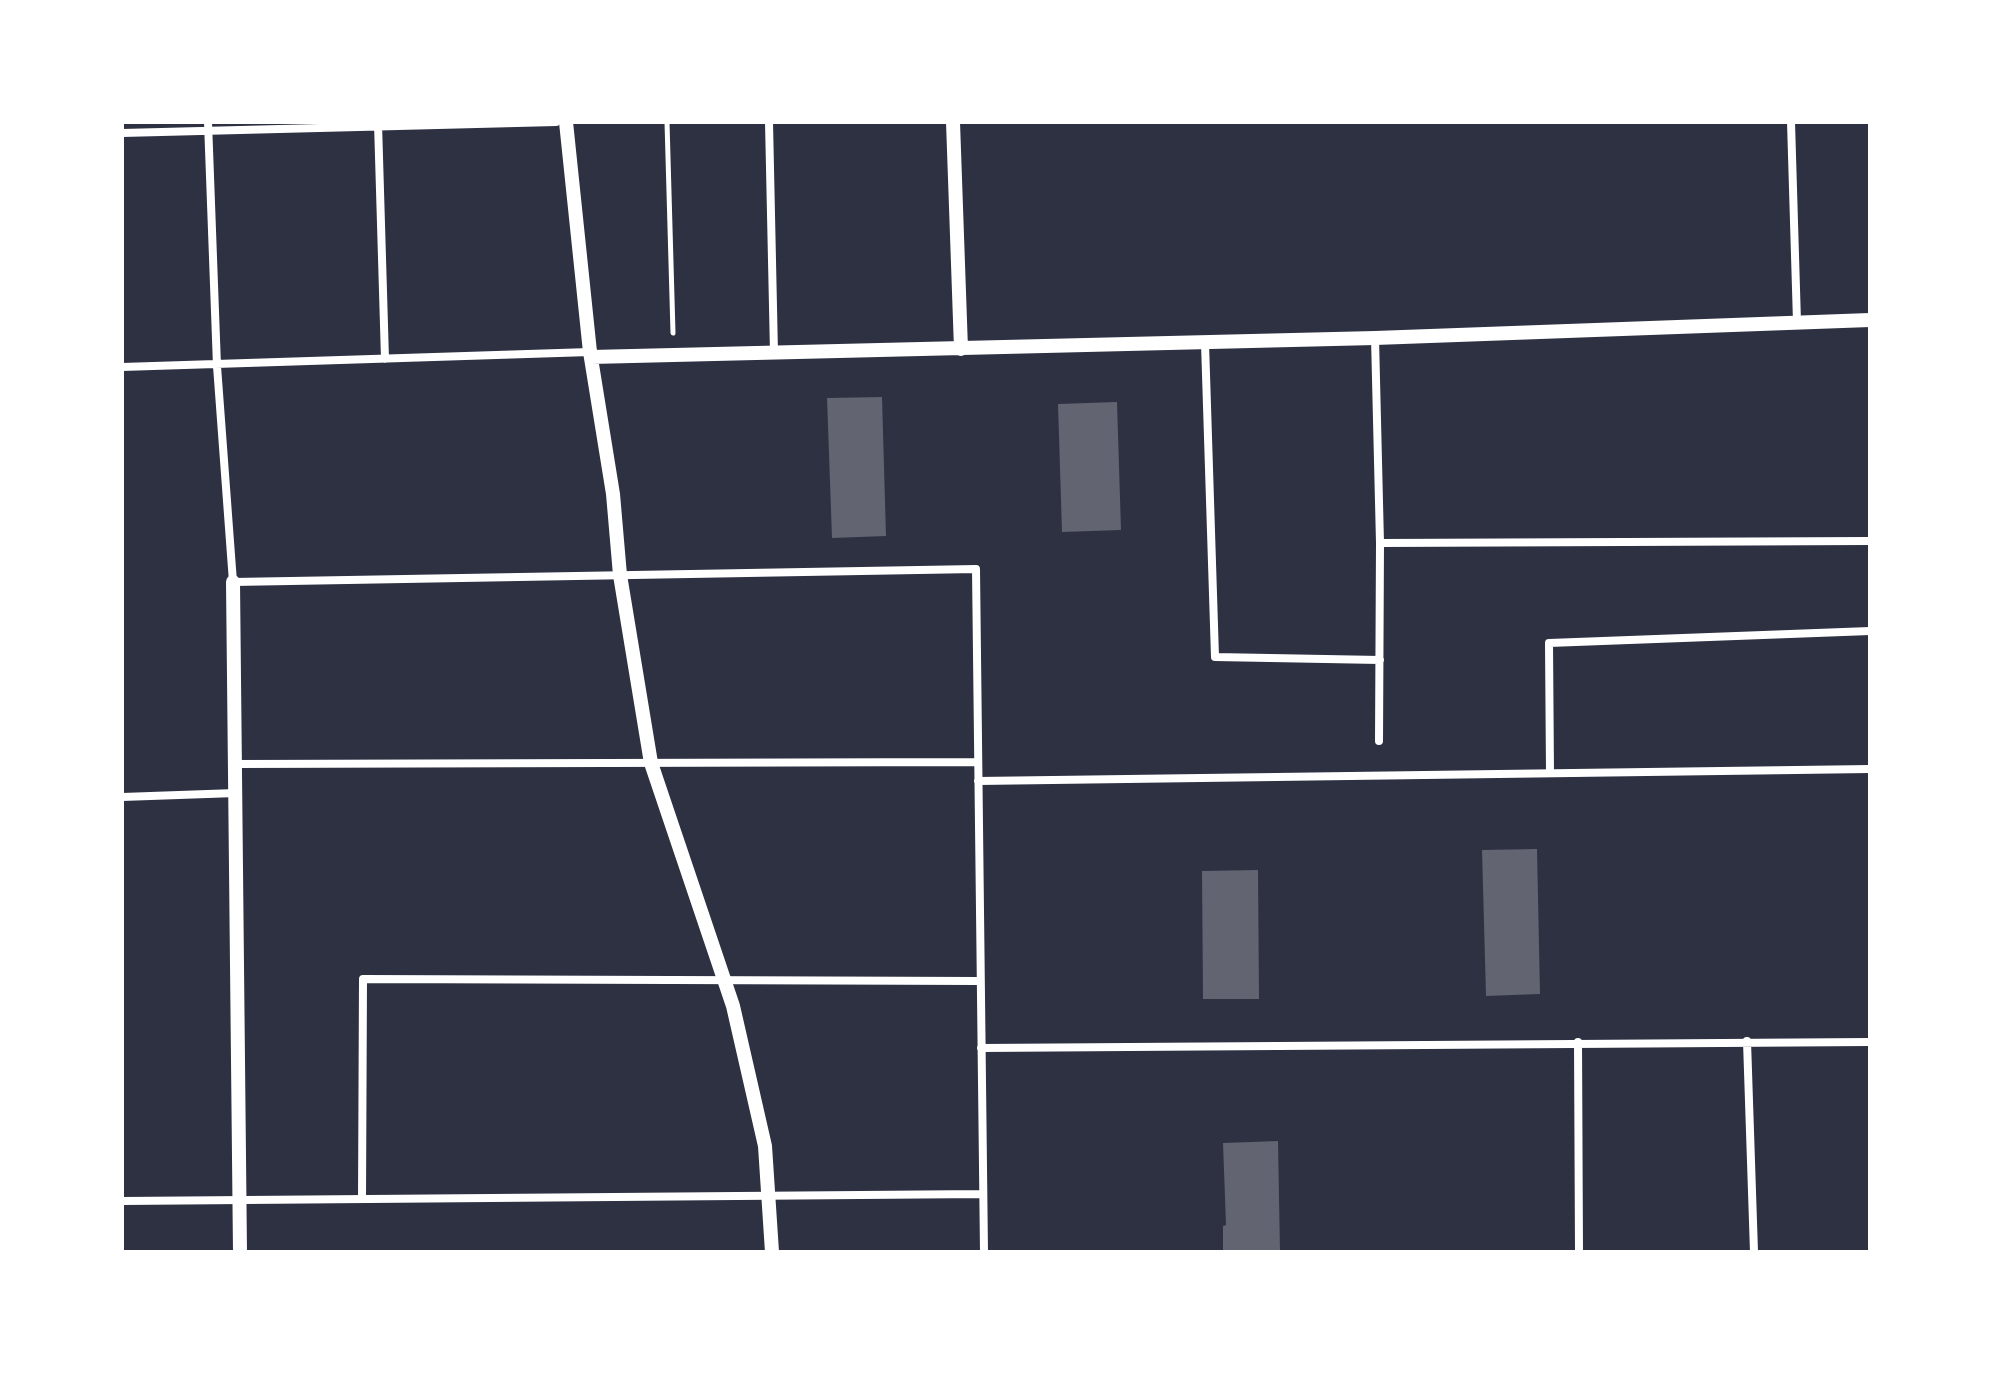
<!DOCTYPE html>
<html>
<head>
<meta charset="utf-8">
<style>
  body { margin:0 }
  #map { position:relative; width:1992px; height:1374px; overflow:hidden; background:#2d3142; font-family:"Libre Baskerville",serif }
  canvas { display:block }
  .frame { position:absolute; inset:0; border:124px solid #fff; pointer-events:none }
</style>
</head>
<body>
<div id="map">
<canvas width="1992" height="1374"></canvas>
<div class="frame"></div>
</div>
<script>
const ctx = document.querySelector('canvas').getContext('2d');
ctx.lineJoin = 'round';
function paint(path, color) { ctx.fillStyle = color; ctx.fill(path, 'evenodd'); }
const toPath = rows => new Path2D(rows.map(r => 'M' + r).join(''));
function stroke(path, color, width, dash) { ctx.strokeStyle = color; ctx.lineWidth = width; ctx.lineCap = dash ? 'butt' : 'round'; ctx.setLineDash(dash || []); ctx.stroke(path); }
const building = toPath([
  [882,397,886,536,832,538,827,398],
  [1117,402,1121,530,1062,532,1058,404],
  [1537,849,1540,994,1486,996,1482,850],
  [1258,870,1259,999,1203,999,1202,871],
  [1278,1141,1280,1252,1223,1252,1223,1226,1226,1225,1223,1143]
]);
const path = toPath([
  [667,122,673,333]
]);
const minor = toPath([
  [208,122,217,366,233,582,976,569,984,1252],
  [769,122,774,353],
  [1791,122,1797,322],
  [378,123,385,359],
  [122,133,556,122],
  [1375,338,1380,543,1379,741],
  [1205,343,1215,657,1380,660],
  [122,367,590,352],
  [1380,543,1870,541],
  [235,764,977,762],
  [1550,773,1549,643,1870,631],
  [978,781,1870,769],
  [122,797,236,793],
  [1747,1041,1754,1252],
  [1578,1042,1579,1252],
  [981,1048,1870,1042],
  [362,1199,363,979,980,981],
  [122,1201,983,1194]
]);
const tertiary = toPath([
  [566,122,590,352,613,494,620,575,651,763,733,1006,765,1146,772,1252],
  [953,122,961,349],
  [591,357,1375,338,1870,320],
  [233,582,240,1252]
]);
paint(building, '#626471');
stroke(path, '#fff', 5);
stroke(minor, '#fff', 8);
stroke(tertiary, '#fff', 14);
</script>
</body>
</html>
